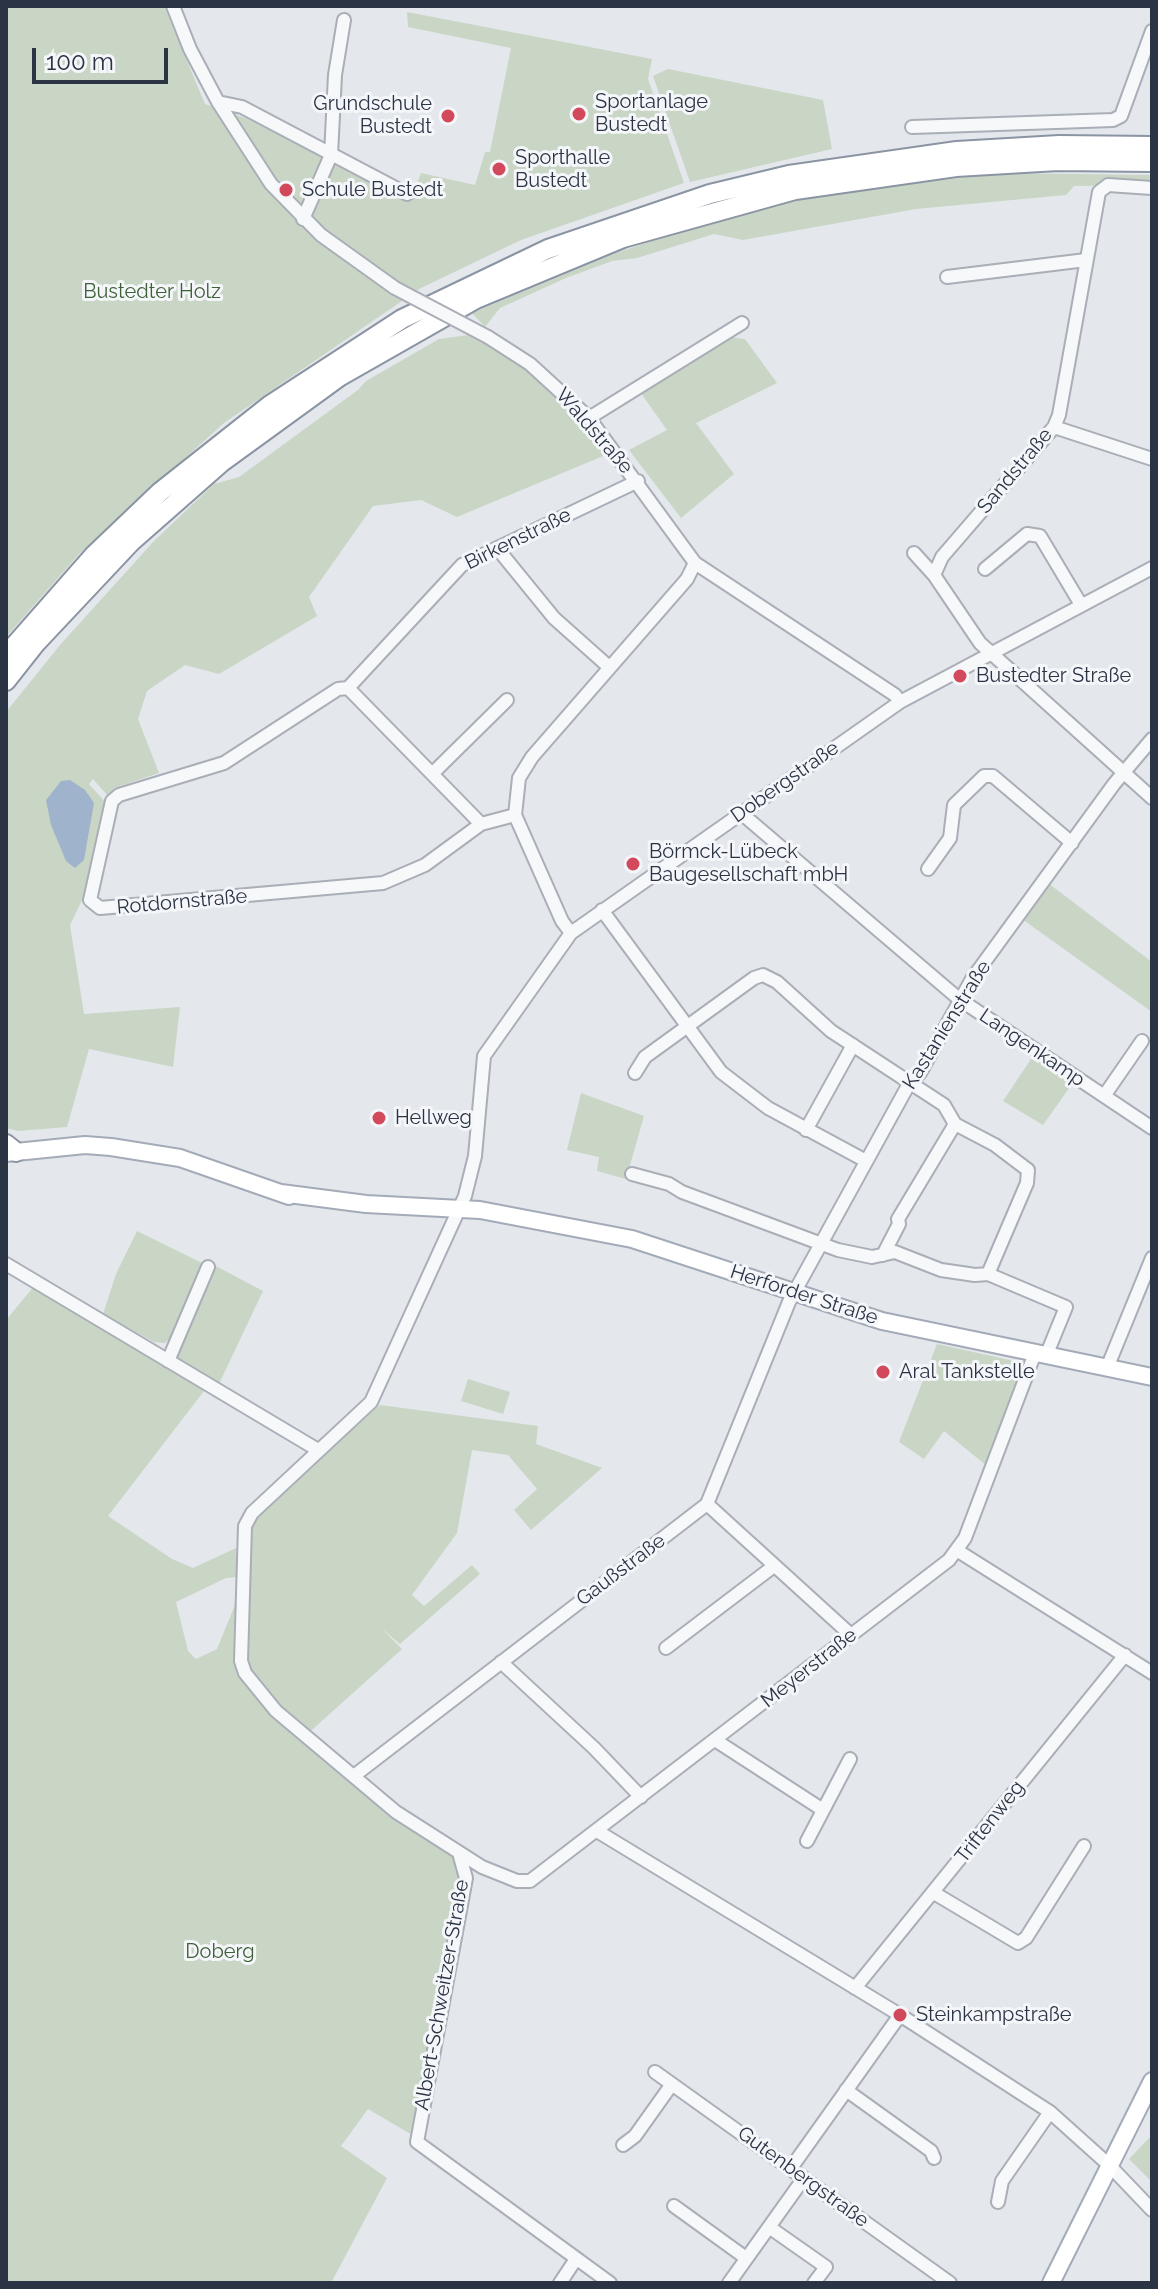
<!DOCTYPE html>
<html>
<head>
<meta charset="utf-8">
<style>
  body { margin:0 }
  #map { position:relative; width:1158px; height:2289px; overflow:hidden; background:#e4e7ec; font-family:Raleway,sans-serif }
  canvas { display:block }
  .frame { position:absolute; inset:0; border:8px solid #2b3445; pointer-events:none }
  .scale { position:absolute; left:32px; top:48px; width:136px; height:36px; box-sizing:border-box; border:4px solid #2b3445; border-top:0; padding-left:10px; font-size:24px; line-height:28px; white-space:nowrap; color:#2b3445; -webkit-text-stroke:6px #f4f6f9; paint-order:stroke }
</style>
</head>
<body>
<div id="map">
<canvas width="1158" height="2289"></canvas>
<div class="frame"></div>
<div class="scale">100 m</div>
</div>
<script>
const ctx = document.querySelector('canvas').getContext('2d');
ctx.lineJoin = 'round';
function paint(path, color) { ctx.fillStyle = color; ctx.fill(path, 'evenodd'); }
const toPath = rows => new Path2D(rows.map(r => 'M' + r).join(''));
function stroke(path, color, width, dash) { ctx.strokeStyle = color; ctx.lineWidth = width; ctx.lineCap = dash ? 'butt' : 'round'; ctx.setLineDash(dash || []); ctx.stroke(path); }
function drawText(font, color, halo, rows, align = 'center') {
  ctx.font = font + ' Raleway,sans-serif'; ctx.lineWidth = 6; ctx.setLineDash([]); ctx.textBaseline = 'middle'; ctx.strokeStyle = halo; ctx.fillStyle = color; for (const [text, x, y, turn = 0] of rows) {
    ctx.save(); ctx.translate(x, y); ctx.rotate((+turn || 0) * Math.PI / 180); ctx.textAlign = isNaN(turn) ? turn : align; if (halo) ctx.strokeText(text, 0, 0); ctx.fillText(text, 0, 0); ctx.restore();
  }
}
const green = toPath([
  [6,6,164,6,205,104,245,118,411,200,421,173,475,185,485,152,490,152,511,48,408,27,407,12,652,59,648,79,684,183,521,240,421,288,224,423,80,553,6,637],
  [668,69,823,100,832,149,690,182,653,76],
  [997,173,1152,175,1152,185,1074,186,1066,195,916,209,743,240,714,234,637,258,612,261,566,278,500,308,485,327,472,313,616,253,716,220,805,198],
  [469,335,499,349,537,376,576,412,573,415,608,454,457,517,421,500,373,506,309,597,317,616,219,674,185,665,147,691,138,719,159,773,114,788,108,796,93,779,89,784,107,804,84,896,70,925,84,1014,180,1007,173,1067,89,1049,67,1127,18,1131,6,1128,6,712,60,645,154,541,214,484,239,477,358,390,366,381,439,339],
  [730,337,745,339,777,383,696,423,734,474,681,518,629,450,667,430,640,392],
  [1048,883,1152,962,1152,1012,1022,919],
  [1035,1053,1075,1080,1043,1125,1003,1101],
  [581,1093,644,1116,626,1179,597,1171,599,1157,567,1150],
  [137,1231,206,1265,173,1335,165,1343,154,1342,103,1314,116,1274],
  [212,1264,263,1291,218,1386,185,1365,175,1354],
  [35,1285,61,1304,204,1391,108,1516,172,1559,193,1568,236,1548,238,1577,226,1578,176,1602,188,1651,196,1659,217,1649,239,1595,249,1593,247,1532,254,1515,380,1405,538,1426,536,1444,602,1468,531,1530,514,1510,537,1489,508,1455,472,1450,457,1533,412,1595,424,1606,472,1565,480,1574,400,1644,381,1628,402,1649,304,1737,447,1850,455,1858,459,1878,414,2136,368,2109,341,2146,387,2178,331,2283,6,2283,6,1320],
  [937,1344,1023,1363,1025,1367,987,1466,944,1431,924,1459,899,1442],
  [468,1379,510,1392,503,1414,461,1401],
  [1152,2135,1152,2182,1129,2159]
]);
const water = toPath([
  [70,780,85,790,94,803,84,860,75,868,66,861,51,825,46,800,61,781]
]);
const minor = toPath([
  [173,6,190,49,218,102,271,184,321,235,395,288],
  [218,102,242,107,407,194],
  [912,127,1113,120,1121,116,1152,31],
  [303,219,331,155,335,75,344,20],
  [947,277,1086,260],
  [488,337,530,364,589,418,695,563,687,579,532,757,519,778,515,815,562,921,571,933],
  [589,418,742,323],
  [1054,427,1152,459],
  [497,548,554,618,609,667],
  [914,553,934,575,980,643,1152,798],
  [695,563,895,695,900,702],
  [985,569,1027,534,1040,536,1080,603],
  [934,575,942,557,1054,427,1059,415,1099,192,1108,185,1152,188],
  [348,688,462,565,638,481],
  [434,772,507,700],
  [741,813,959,999,1152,1128],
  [481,824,348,688,338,689,224,763,119,795,112,801,90,900,100,908,383,883,425,865,481,824,515,815],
  [928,869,950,838,954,805,984,776,993,776,1072,843],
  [602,910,721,1072,768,1108,866,1161],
  [1104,1096,1142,1041],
  [806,1130,853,1045],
  [632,1174,669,1184,682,1192,838,1250,872,1257,895,1252,941,1270,975,1275,988,1274,1027,1183,1028,1170,995,1145,955,1124,944,1105,831,1031,777,982,763,975,754,978,645,1057,635,1073],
  [883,1255,899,1224,898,1219,955,1124],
  [6,1264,318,1450],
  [988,1274,1066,1307,1046,1356],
  [1035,1353,965,1538,949,1560,530,1881,517,1881,482,1867,396,1812,276,1711,245,1673,241,1661,245,1526,252,1513,371,1402,465,1196,475,1156,484,1056,571,933,900,702,1152,568],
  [168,1361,208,1267],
  [1107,1368,1152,1258],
  [707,1504,851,1635],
  [958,1551,1152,1673],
  [666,1648,774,1566],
  [501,1662,594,1748,641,1797],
  [715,1740,823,1810],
  [355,1775,707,1504,789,1302,910,1082,920,1073,972,979,1114,784,1152,739],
  [597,1831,900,2015,1050,2112,1109,2165,1152,2210],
  [807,1841,850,1759],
  [459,1853,466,1878,417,2142,610,2283],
  [934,1893,1018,1943,1026,1938,1084,1846],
  [855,1988,1125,1655],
  [655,2072,950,2283],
  [846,2090,931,2151,934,2158],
  [623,2145,635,2136,672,2084],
  [791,2168,900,2015],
  [998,2202,1002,2181,1050,2112],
  [674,2206,746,2258],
  [769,2227,826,2267,814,2283],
  [560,2283,576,2259],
  [729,2283,804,2178]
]);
const major = toPath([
  [6,1153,85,1145,111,1147,180,1158,289,1196],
  [281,1193,366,1204,480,1210,632,1239,882,1321,1152,1377],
  [1051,2283,1152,2081]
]);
const highway = toPath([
  [6,655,94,555,160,492,270,405,402,319,548,249,710,194,789,175,957,151,1059,145,1152,146],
  [6,681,36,643,131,542,222,462,339,377,476,299,623,238,795,190,956,167,1058,161,1152,162],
  [6,1144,16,1152]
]);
const minorBridge = toPath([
  [395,288,488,337]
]);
const markers = [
  [579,114,8,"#d1495b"],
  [448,116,8,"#d1495b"],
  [499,169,8,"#d1495b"],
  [286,190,8,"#d1495b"],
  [960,676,8,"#d1495b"],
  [633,864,8,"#d1495b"],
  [379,1118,8,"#d1495b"],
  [883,1372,8,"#d1495b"],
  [900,2015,8,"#d1495b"]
];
const poiNames = [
  ["Sportanlage",595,102],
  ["Bustedt",595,125],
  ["Grundschule",432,104,"right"],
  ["Bustedt",432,127,"right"],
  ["Sporthalle",515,158],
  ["Bustedt",515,181],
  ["Schule Bustedt",302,190],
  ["Bustedter Straße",976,676],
  ["Börmck-Lübeck",649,852],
  ["Baugesellschaft mbH",649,875],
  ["Hellweg",395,1118],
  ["Aral Tankstelle",899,1372],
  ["Steinkampstraße",916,2015]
];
const parkNames = [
  ["Bustedter Holz",152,292],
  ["Doberg",220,1952]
];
const streetNames = [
  ["Waldstraße",594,431,49],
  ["Sandstraße",1015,471,-50],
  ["Birkenstraße",518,539,-26],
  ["Dobergstraße",785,782,-35],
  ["Rotdornstraße",182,902,-5],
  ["Kastanienstraße",947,1025,-58],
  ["Langenkamp",1032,1048,34],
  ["Herforder Straße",804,1295,18],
  ["Gaußstraße",621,1570,-37],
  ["Meyerstraße",809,1668,-38],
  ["Triftenweg",990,1822,-52],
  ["Albert-Schweitzer-Straße",442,1995,-80],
  ["Gutenbergstraße",803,2177,36]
];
paint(green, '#c9d6c5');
paint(water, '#9fb4cc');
stroke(minor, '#a9aeb7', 16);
stroke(major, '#a3abb8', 20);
stroke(highway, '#8b94a3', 22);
stroke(minor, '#f7f8fa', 12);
stroke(major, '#fff', 16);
stroke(highway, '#fff', 18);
stroke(minorBridge, '#a9aeb7', 16, []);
stroke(minorBridge, '#f7f8fa', 12);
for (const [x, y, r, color] of markers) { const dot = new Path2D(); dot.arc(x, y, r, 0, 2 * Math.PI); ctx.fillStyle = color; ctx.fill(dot); stroke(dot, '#f4f6f9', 3); }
drawText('20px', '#2b3445', '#f4f6f9', poiNames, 'left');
drawText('20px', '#3f6138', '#f4f6f9', parkNames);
drawText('20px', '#2b3445', '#f4f6f9', streetNames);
</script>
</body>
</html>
